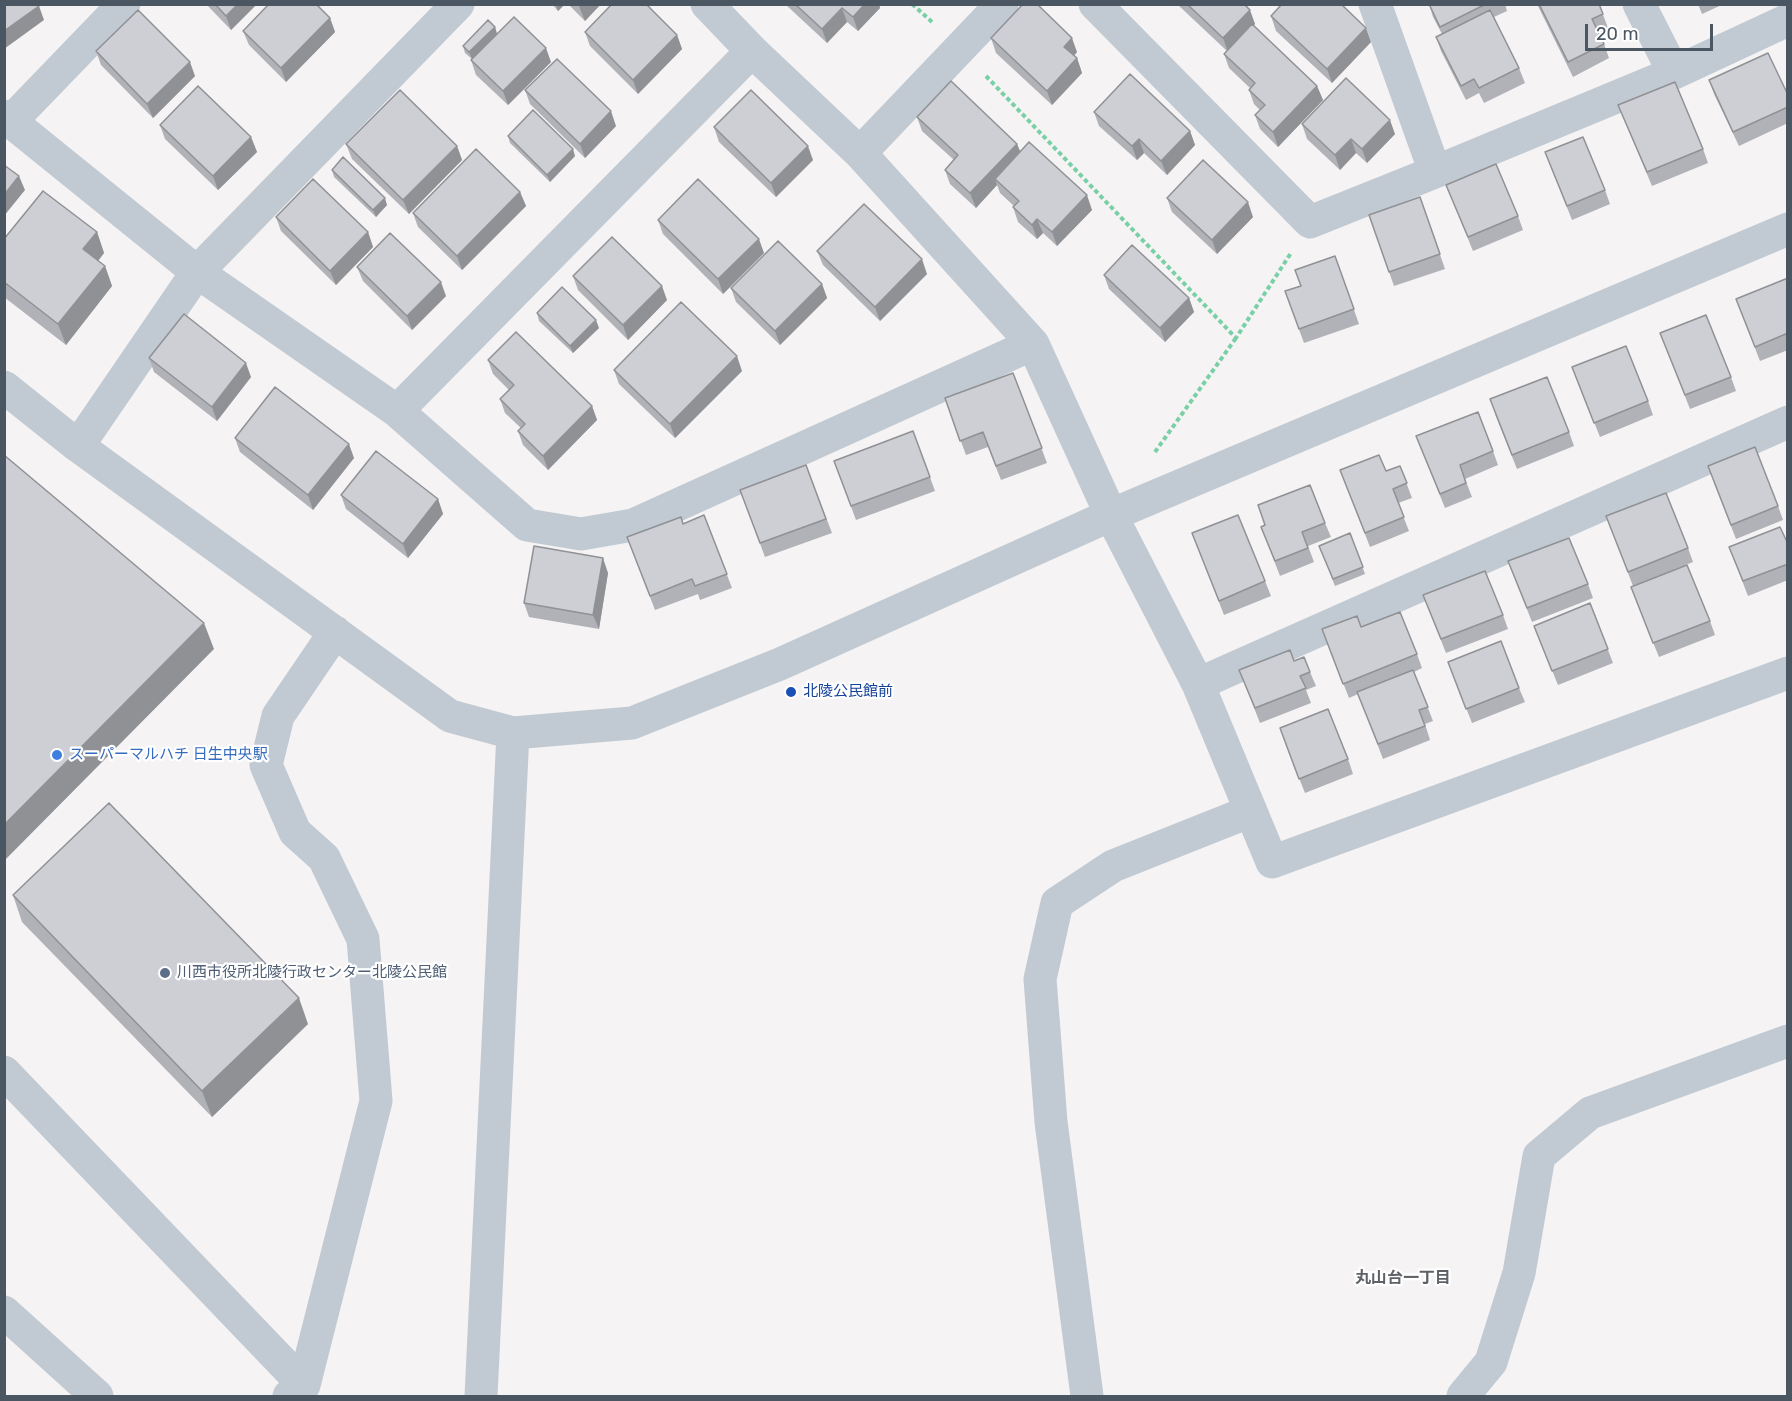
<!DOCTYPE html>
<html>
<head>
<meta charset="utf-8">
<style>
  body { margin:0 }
  #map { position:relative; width:1792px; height:1401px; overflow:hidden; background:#f5f3f3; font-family:Rubik,sans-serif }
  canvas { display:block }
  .frame { position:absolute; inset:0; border:6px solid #4a5661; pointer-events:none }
  .scale { position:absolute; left:1585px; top:24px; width:128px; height:27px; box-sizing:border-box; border:3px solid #4a5661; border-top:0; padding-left:8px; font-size:18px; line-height:21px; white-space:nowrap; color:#4a5661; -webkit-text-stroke:4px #fff; paint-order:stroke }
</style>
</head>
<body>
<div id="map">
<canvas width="1792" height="1401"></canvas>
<div class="frame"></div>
<div class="scale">20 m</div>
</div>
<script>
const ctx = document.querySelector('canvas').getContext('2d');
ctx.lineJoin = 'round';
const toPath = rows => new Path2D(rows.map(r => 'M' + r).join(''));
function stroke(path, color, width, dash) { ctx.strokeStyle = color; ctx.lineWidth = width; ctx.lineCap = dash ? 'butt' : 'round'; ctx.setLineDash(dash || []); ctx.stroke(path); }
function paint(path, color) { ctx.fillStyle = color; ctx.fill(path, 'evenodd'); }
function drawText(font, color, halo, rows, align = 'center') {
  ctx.font = font + ' Rubik,"Noto Sans JP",sans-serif'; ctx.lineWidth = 4.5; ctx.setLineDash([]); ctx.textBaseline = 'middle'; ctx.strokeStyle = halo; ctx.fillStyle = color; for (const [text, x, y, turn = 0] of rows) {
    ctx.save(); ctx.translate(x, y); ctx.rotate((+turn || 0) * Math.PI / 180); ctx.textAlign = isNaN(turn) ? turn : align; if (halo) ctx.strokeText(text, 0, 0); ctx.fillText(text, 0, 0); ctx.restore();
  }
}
const path = toPath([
  [912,4,932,22],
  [986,76,1236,338,1291,253],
  [1155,452,1236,338]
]);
const minor = toPath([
  [707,4,752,51,860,153,1033,344,1111,515,1198,684,1272,862,1788,673],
  [1095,4,1310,222,1435,172,1674,73,1788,20],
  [1375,4,1435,172],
  [1639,4,1674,73],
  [4,116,197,272,397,411,527,525,581,534,633,525,1033,344],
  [11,121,124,4],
  [860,153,1002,4],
  [4,387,78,446,450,716,513,733,632,723,780,664,1111,515,1788,229],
  [397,411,752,51],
  [78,446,197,272,458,4],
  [1198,684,1788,422],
  [4,1072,304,1385],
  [4,1312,97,1396],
  [289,1396,304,1385,376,1101,363,939,324,858,295,832,266,765,278,716,335,632],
  [481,1396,513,733],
  [1087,1396,1051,1122,1040,979,1057,903,1113,866,1251,811],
  [1463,1396,1491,1362,1519,1273,1539,1156,1590,1113,1788,1041]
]);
const wall = toPath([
  [206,4,257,4,231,30],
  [552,4,565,4,558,11],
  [568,4,601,4,585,21],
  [785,4,879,4,880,8,858,31,847,22,827,43],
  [1177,4,1244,4,1255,24,1253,26,1317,86,1323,100,1278,147,1260,129,1255,115,1260,110,1254,104,1249,90,1250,88,1229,68,1224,54,1227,51],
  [1429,4,1505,4,1507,11,1494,17,1519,68,1525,83,1484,103,1479,93,1466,100,1441,51,1436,37,1442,34,1433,17],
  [1537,4,1599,4,1608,28,1598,33,1604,44,1609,58,1573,77],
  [1698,4,1724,4,1702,14],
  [1271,16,1371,42,1332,83,1276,31],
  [330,18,335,32,286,82,249,45,243,31],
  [495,27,497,34,551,62,508,105,476,75,471,60,472,59,465,53,463,46],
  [585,32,677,35,682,49,638,94,590,46],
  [991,38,1077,52,1074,56,1077,58,1082,73,1052,105,996,53],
  [96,51,195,76,153,118,101,65],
  [1709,80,1788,95,1788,123,1739,146,1714,94],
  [525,90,616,126,585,158,530,104],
  [1618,105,1703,149,1708,163,1652,186],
  [1094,112,1190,131,1195,145,1167,175,1144,153,1137,160,1099,126],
  [917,117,1017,144,1020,152,1092,210,1057,246,1043,233,1037,239,1018,222,1013,207,1014,206,1000,193,997,185,976,208,950,184,945,170,954,160,922,131],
  [1302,124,1395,134,1367,163,1356,153,1340,170,1307,139],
  [160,125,251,137,257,152,218,190,165,139],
  [714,127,813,160,776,197,719,142],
  [508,136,575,156,550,182,510,143],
  [346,144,457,146,462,160,409,214,352,159],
  [1545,152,1605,190,1610,204,1572,220],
  [332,170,387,205,376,217,334,177],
  [1446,185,1518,216,1523,230,1473,251],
  [520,192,526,206,462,270,418,227,413,213],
  [1420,197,1445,269,1394,286,1369,215],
  [1167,198,1253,217,1217,254,1172,212],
  [276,217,368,232,373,247,336,285,281,231],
  [658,220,764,253,723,294,663,234],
  [97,232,104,253,98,261,105,266,112,286,66,345,4,297,4,239],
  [817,251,927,274,880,321,823,265],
  [1335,256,1359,324,1304,343,1285,291,1301,286],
  [357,267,446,296,412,330,363,281],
  [1104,275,1189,298,1194,312,1165,342,1109,289],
  [573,276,667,300,628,340,578,290],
  [1788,278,1788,350,1760,361,1736,299],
  [822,284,827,298,780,345,736,302,731,288],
  [537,313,599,328,573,353,539,321],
  [1660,333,1731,377,1736,391,1690,409],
  [149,358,251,377,217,421,154,372],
  [488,360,592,406,597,420,548,470,523,445,518,431,521,428,505,413,500,399,509,390,493,374],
  [1572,367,1648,401,1653,415,1600,437],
  [614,370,742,371,675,438,619,384],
  [1013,373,1047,463,1001,480,988,447,966,455,945,398],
  [1495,414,1569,432,1574,446,1517,469],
  [913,431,935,491,856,520,834,461],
  [1416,436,1493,451,1498,465,1465,479,1472,497,1445,508],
  [235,438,354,458,313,510,240,452],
  [806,465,832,533,765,557,740,490],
  [1400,466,1412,498,1398,503,1409,531,1370,547,1340,470,1386,471],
  [1713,480,1778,506,1783,520,1736,539],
  [341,495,438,499,443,514,408,558,346,509],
  [704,515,732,588,700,600,698,594,655,610,627,537,684,524],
  [1325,523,1331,537,1308,546,1314,562,1280,576,1261,527],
  [1612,531,1688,548,1693,562,1633,586],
  [1192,533,1265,581,1271,596,1224,615],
  [1350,533,1365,574,1335,586,1319,546],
  [1788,544,1788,580,1748,596,1729,547],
  [1508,561,1588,584,1593,598,1532,622],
  [608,573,599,629,529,617,524,603],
  [1423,595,1503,615,1508,629,1446,653],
  [1636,601,1710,621,1715,635,1659,657],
  [1590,603,1613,663,1558,685,1534,626],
  [1361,627,1417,654,1422,668,1414,672,1433,721,1425,724,1430,740,1383,759,1358,694,1349,698,1322,629],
  [1294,661,1310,672,1316,686,1306,690,1311,703,1260,723,1239,670],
  [1448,662,1519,688,1525,702,1472,723],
  [1285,743,1348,759,1353,774,1305,793],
  [13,895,308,1024,212,1117,22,922]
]);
const shadedWall = toPath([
  [238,4,257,4,231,30,226,16],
  [556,4,565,4,558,11],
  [581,4,601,4,585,21,579,6],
  [865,4,879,4,880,8,858,31,853,17],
  [39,6,44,20,4,49,4,31],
  [842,8,847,22,827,43,822,29],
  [1250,10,1255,24,1228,52,1223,38],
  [330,18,335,32,286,82,281,68],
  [495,27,497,34,472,59,469,52],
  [1366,28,1371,42,1332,83,1327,69],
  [677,35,682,49,638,94,633,80],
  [1072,38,1077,52,1069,61,1064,47],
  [546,48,551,62,508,105,503,91],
  [1077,58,1082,73,1052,105,1047,91],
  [190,62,195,76,153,118,147,104],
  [1317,86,1323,100,1278,147,1273,132],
  [611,111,616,126,585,158,580,144],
  [1390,120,1395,134,1367,163,1362,149],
  [1190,131,1195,145,1167,175,1161,161],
  [251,137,257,152,218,190,213,176],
  [1139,139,1144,153,1137,160,1132,146],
  [1351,139,1356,153,1340,170,1335,155],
  [1017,144,1023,158,995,179,997,185,976,208,970,193],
  [457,146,462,160,409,214,403,200],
  [808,146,813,160,776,197,771,183],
  [573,149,575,156,550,182,547,175],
  [19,176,25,190,4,216,4,195],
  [520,192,526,206,462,270,457,256],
  [1087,195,1092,210,1057,246,1052,232],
  [385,198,387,205,376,217,373,210],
  [1248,202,1253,217,1217,254,1212,240],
  [1037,219,1043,233,1037,239,1032,225],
  [97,232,104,253,91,270,83,249],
  [368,232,373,247,336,285,330,271],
  [759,239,764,253,723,294,718,279],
  [922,259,927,274,880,321,875,307],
  [105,266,112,286,66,345,58,324],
  [441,282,446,296,412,330,407,316],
  [822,284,827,298,780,345,775,331],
  [662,286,667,300,628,340,623,325],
  [1189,298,1194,312,1165,342,1160,328],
  [596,320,599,328,573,353,570,346],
  [737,356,742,371,675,438,670,424],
  [246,363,251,377,217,421,212,407],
  [592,406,597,420,548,470,543,456],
  [349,444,354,458,313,510,308,495],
  [438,499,443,514,408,558,403,544],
  [603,558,608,573,599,629,593,615],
  [204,623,214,649,4,861,4,825],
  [299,998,308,1024,212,1117,202,1091]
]);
const building = toPath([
  [4,4,38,4,39,6,4,31,4,4],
  [215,4,238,4,226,16,215,4],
  [269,4,316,4,330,18,281,68,243,31,269,4],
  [612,4,646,4,677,35,633,80,585,32,612,4],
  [795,4,865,4,853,17,842,8,822,29,795,4],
  [1023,4,1037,4,1072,38,1064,47,1077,58,1047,91,991,38,1023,4],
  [1187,4,1244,4,1250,10,1223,38,1187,4],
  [1282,4,1341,4,1366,28,1327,69,1271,16,1282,4],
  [1429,4,1486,4,1440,27,1429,4],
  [1539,4,1599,4,1603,14,1592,19,1604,44,1568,62,1539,4],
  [138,10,190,62,147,104,96,51,138,10],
  [1490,10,1519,68,1479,88,1474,79,1461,86,1436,37,1490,10],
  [514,17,546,48,503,91,471,60,514,17],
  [488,20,495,27,469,52,463,46,488,20],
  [1252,24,1317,86,1273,132,1255,115,1265,105,1249,90,1255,83,1224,54,1252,24],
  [1768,53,1788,95,1788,107,1733,132,1709,80,1768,53],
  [557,59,611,111,580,144,525,90,557,59],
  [1130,74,1190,131,1161,161,1139,139,1132,146,1094,112,1130,74],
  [1346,78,1390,120,1362,149,1351,139,1335,155,1302,124,1346,78],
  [951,81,1017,144,970,193,945,170,958,155,917,117,951,81],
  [1675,82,1703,149,1647,172,1618,105,1675,82],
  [198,86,251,137,213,176,160,125,198,86],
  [400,90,457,146,403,200,346,144,400,90],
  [751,90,808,146,771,183,714,127,751,90],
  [533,110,573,149,547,175,508,136,533,110],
  [1583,137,1605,190,1567,206,1545,152,1583,137],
  [1029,142,1087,195,1052,232,1037,219,1032,225,1013,207,1019,201,995,179,1029,142],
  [476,149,520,192,457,256,413,213,476,149],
  [343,157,385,198,373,210,332,170,343,157],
  [1203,160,1248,202,1212,240,1167,198,1203,160],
  [1496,164,1518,216,1468,237,1446,185,1496,164],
  [4,165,19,176,4,195,4,165],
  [313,179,368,232,330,271,276,217,313,179],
  [698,179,759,239,718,279,658,220,698,179],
  [43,191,97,232,83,249,105,266,58,324,4,282,4,239,43,191],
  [1420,197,1440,254,1389,272,1369,215,1420,197],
  [864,204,922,259,875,307,817,251,864,204],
  [390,233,441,282,407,316,357,267,390,233],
  [612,237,662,286,623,325,573,276,612,237],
  [778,241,822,284,775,331,731,288,778,241],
  [1132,245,1189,298,1160,328,1104,275,1132,245],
  [1335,256,1354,309,1299,329,1285,291,1301,286,1295,270,1335,256],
  [1788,278,1788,333,1755,347,1736,299,1788,278],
  [562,287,596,320,570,346,537,313,562,287],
  [681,302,737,356,670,424,614,370,681,302],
  [184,314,246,363,212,407,149,358,184,314],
  [1706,315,1731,377,1685,395,1660,333,1706,315],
  [516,332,592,406,543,456,518,431,525,424,500,399,514,385,488,360,516,332],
  [1626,346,1648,401,1594,423,1572,367,1626,346],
  [1013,373,1042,448,996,466,983,432,960,441,945,398,1013,373],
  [1547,377,1569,432,1512,455,1490,399,1547,377],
  [275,387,349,444,308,495,235,438,275,387],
  [1478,412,1493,451,1460,465,1466,483,1440,494,1416,436,1478,412],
  [913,431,930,477,851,506,834,461,913,431],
  [1755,447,1778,506,1731,525,1708,466,1755,447],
  [376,451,438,499,403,544,341,495,376,451],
  [4,455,204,623,4,825,4,455],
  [1379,455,1386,471,1400,466,1407,483,1393,489,1404,517,1365,533,1340,470,1379,455],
  [806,465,826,519,760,543,740,490,806,465],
  [1310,485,1325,523,1302,532,1308,548,1275,561,1261,527,1265,525,1258,505,1310,485],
  [1666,493,1688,548,1628,572,1606,516,1666,493],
  [704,515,727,574,695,586,692,579,650,596,627,537,681,517,683,524,704,515],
  [1238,515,1265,581,1219,601,1192,533,1238,515],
  [1780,527,1788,544,1788,564,1743,581,1729,547,1780,527],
  [1350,533,1363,567,1333,579,1319,546,1350,533],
  [1569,538,1588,584,1527,608,1508,561,1569,538],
  [534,546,603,558,593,615,524,603,534,546],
  [1687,565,1710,621,1653,643,1631,587,1687,565],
  [1485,571,1503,615,1441,639,1423,595,1485,571],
  [1590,603,1608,649,1552,671,1534,626,1590,603],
  [1400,612,1417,654,1343,684,1322,629,1357,616,1361,627,1400,612],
  [1501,641,1519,688,1466,709,1448,662,1501,641],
  [1290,650,1294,661,1304,657,1310,672,1300,676,1306,688,1255,708,1239,670,1290,650],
  [1413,670,1428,707,1419,710,1425,726,1378,744,1357,692,1413,670],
  [1328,709,1348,759,1299,779,1280,728,1328,709],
  [109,803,299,998,202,1091,13,895,109,803]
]);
const markers = [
  [791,692,6,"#1a4fb4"],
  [57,755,6,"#3f7fe0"],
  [165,973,6,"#5c6f8a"]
];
const transitNames = [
  ["北陵公民館前",803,692]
];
const shopNames = [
  ["スーパーマルハチ 日生中央駅",69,755]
];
const serviceNames = [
  ["川西市役所北陵行政センター北陵公民館",177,973]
];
const neighbourhoodNames = [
  ["丸山台一丁目",1403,1278]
];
stroke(path, '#7ad0a6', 4, [4.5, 3]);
stroke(minor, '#c1cad2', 33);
paint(wall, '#b0b2b7');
paint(shadedWall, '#909195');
paint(building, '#cdcfd5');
stroke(building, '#909195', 1.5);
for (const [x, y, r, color] of markers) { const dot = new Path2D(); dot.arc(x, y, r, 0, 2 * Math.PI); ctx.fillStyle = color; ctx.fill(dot); stroke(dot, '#fff', 2); }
drawText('15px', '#164399', '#fff', transitNames, 'left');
drawText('15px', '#366cbe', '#fff', shopNames, 'left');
drawText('15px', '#4e5e75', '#fff', serviceNames, 'left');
drawText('bold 16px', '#5f6368', '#fff', neighbourhoodNames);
</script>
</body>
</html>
